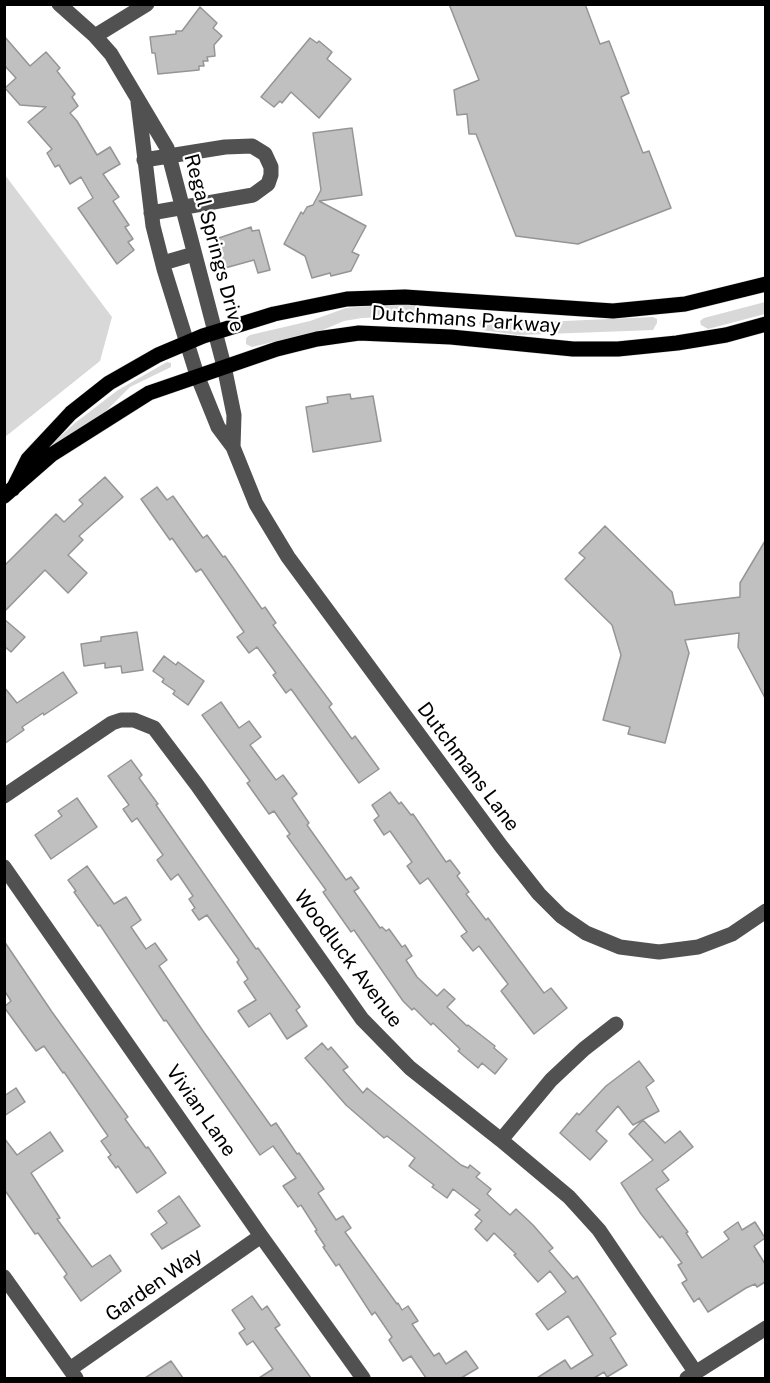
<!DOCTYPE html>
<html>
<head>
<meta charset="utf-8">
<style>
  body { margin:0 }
  #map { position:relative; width:770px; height:1383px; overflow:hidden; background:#fff; font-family:"Public Sans",sans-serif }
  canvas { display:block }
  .frame { position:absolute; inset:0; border:6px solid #000; pointer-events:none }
</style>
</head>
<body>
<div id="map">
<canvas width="770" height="1383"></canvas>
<div class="frame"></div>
</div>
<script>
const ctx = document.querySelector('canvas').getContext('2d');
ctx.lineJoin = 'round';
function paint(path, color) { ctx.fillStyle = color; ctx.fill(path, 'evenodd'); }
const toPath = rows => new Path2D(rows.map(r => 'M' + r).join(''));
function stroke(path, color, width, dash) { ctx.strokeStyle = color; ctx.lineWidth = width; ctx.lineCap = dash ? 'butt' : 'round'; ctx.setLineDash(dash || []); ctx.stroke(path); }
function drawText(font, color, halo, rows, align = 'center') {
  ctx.font = font + ' "Public Sans",sans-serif'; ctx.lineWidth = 4.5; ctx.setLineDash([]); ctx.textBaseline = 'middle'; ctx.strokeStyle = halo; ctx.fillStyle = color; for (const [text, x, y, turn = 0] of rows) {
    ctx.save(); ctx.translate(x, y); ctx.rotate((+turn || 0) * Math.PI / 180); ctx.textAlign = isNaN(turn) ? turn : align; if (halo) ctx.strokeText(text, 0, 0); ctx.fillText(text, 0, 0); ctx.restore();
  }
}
const green = toPath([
  [5,175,112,317,100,361,5,437],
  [765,302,765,314,708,329,701,325,700,321,704,318],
  [395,304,415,305,419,311,418,315,413,316,362,318,344,321,323,330,252,347,246,344,246,338,250,335,310,321,346,308],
  [653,317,657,319,657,323,653,330,628,331,518,335,482,330,479,323,481,319,485,318,520,323],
  [167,362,171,363,171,367,130,387,104,413,51,448,51,445,75,423,118,390]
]);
const building = toPath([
  [449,4,585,4,600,44,609,41,629,93,621,97,643,153,649,151,671,208,578,244,516,236,476,134,469,134,467,114,457,115,454,90,479,80,449,4],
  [200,7,217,23,213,28,222,36,214,45,215,56,207,57,208,61,203,61,204,66,199,66,199,70,158,74,155,53,152,53,150,37,176,34,176,31,182,31,200,7],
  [4,36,30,66,46,52,60,68,57,71,75,94,72,97,78,106,70,113,77,121,97,155,110,147,120,164,103,174,119,197,113,201,129,225,125,227,133,239,128,242,134,250,117,264,78,208,93,198,81,177,70,184,59,165,55,167,47,153,52,149,28,122,46,107,20,105,5,88,16,78,4,65,4,36],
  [310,38,317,43,319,41,332,52,327,59,351,79,319,118,291,92,282,103,280,101,274,107,261,97,310,38],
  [352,128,362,195,319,201,366,226,352,252,359,255,351,271,331,276,330,273,312,278,305,256,284,244,301,212,303,214,307,207,313,205,321,190,313,133,352,128],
  [251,227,252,231,259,230,270,270,258,273,254,260,225,268,216,239,251,227],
  [350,394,351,399,373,396,381,441,313,452,306,407,328,403,327,397,350,394],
  [105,477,123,497,79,536,83,540,68,555,87,573,68,593,45,570,4,612,4,566,56,514,64,522,83,504,79,500,105,477],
  [157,487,167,500,173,496,203,538,207,535,223,557,225,556,262,609,265,607,276,623,273,625,332,704,329,707,352,739,355,736,379,769,359,783,291,689,286,693,273,675,276,673,257,647,249,653,237,637,244,632,201,569,196,572,172,538,170,540,141,499,157,487],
  [605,526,672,592,675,605,740,597,740,583,765,541,765,698,738,647,739,633,685,640,689,653,665,743,628,734,630,727,603,720,621,655,612,625,565,579,585,558,579,553,605,526],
  [4,619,25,637,11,652,4,646,4,619],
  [137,632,143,670,122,673,121,666,105,668,105,663,84,666,81,644,101,641,101,637,137,632],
  [164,656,176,665,178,662,204,681,188,705,173,694,175,691,162,682,164,679,153,671,164,656],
  [63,672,77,693,44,715,43,713,22,727,24,730,4,744,4,687,17,703,63,672],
  [221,702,239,728,249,721,261,737,250,745,276,780,283,775,297,794,292,798,309,823,307,825,346,880,351,877,359,888,354,891,380,928,382,927,386,931,389,929,402,947,405,945,412,956,406,960,417,977,437,996,444,989,455,999,447,1007,467,1026,468,1025,495,1046,494,1048,507,1059,495,1074,482,1063,478,1068,458,1051,460,1049,433,1023,431,1025,414,1008,412,1010,403,1001,354,930,351,932,323,892,326,890,287,836,290,834,274,811,269,814,247,783,250,781,202,715,221,702],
  [131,760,142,775,139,778,158,804,156,805,256,949,258,948,300,1007,296,1010,307,1026,287,1039,270,1013,249,1027,238,1011,256,1000,244,982,248,979,237,962,239,960,207,915,199,920,192,910,195,908,189,899,193,896,178,874,171,880,157,860,163,855,137,818,132,822,123,809,129,805,108,776,131,760],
  [390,792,399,804,401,802,411,815,413,814,446,862,450,860,460,873,457,876,469,892,466,894,486,920,488,918,544,993,551,988,567,1008,534,1034,501,991,508,984,479,946,473,951,461,936,467,932,428,878,420,884,407,866,412,862,390,831,384,835,374,820,379,816,372,805,390,792],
  [77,798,97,827,51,859,35,835,62,816,58,811,77,798],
  [87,866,114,904,126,897,141,920,131,927,146,949,155,943,167,960,159,966,203,1031,271,1126,276,1123,297,1154,299,1153,324,1189,318,1193,336,1220,343,1216,351,1228,345,1232,397,1304,398,1303,402,1310,408,1306,418,1321,412,1324,434,1356,439,1353,446,1364,466,1351,478,1368,461,1378,424,1378,426,1378,411,1356,403,1361,389,1340,392,1337,375,1312,372,1315,339,1264,336,1266,323,1247,325,1246,315,1231,317,1230,301,1205,298,1207,283,1186,296,1178,273,1146,260,1155,182,1043,166,1020,164,1021,100,925,98,926,74,892,76,891,68,880,87,866],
  [4,941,52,1012,128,1117,125,1119,146,1148,148,1147,166,1173,137,1193,118,1166,116,1168,108,1157,111,1155,101,1141,108,1136,64,1072,63,1073,44,1046,36,1051,4,1007,11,1001,4,990,4,941],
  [322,1043,328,1050,331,1047,348,1067,343,1070,363,1093,367,1088,461,1165,468,1168,470,1165,480,1173,476,1177,491,1189,487,1194,510,1215,516,1209,533,1225,553,1248,549,1251,573,1279,577,1276,595,1302,616,1334,610,1338,627,1365,607,1377,604,1372,594,1378,537,1378,565,1360,571,1369,593,1355,568,1316,548,1330,536,1314,566,1292,550,1271,538,1282,514,1255,516,1254,494,1233,487,1241,475,1229,482,1221,475,1215,480,1210,453,1189,447,1198,432,1187,434,1185,409,1166,415,1158,387,1136,384,1138,346,1105,305,1058,322,1043],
  [639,1061,654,1081,646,1087,659,1111,633,1125,618,1106,596,1131,607,1141,590,1160,560,1133,577,1113,579,1115,606,1086,639,1061],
  [16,1088,25,1102,4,1116,4,1096,16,1088],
  [643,1120,665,1143,680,1131,693,1147,662,1171,669,1180,656,1189,688,1232,686,1233,702,1258,729,1239,724,1232,738,1222,742,1230,755,1222,765,1238,754,1246,765,1264,765,1282,757,1287,755,1284,746,1288,708,1312,699,1298,694,1302,682,1283,687,1280,678,1265,682,1263,662,1236,660,1238,641,1214,621,1183,653,1160,629,1134,643,1120],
  [50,1132,63,1151,31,1173,60,1218,57,1219,92,1267,110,1255,121,1271,81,1301,64,1277,67,1274,38,1233,35,1234,4,1189,4,1138,17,1155,50,1132],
  [179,1196,200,1226,162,1249,151,1234,167,1223,158,1211,179,1196],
  [252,1296,262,1310,267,1306,280,1325,275,1328,311,1378,259,1378,273,1369,253,1341,247,1345,239,1333,245,1329,232,1310,252,1296],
  [171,1361,183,1378,145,1378,171,1361]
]);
const minor = toPath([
  [59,4,95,36,111,54,167,148,224,366,234,415,233,447],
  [95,36,147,4],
  [138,102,153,226,164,269,197,375,218,427,233,447,256,504,288,557,501,846,539,894,561,916,586,933,620,947,659,952,698,947,732,934,766,911],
  [144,160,225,147,252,146,265,154,271,167,271,175,268,184,253,195,151,213],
  [163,263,194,254],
  [4,796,112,723,121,720,134,720,154,728,197,785,362,1019,410,1068,501,1140,569,1197,599,1230,696,1373],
  [4,867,261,1236,363,1378],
  [501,1140,551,1080,584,1049,616,1024],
  [4,1277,76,1378],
  [70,1369,261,1236],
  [687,1378,766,1328]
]);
const major = toPath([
  [13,489,28,459,71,413,109,383,158,355,203,336,274,314,347,299,405,297,613,311,685,304,766,284],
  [4,496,51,455,149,393,277,349,317,339,359,333,451,337,573,349,618,349,677,343,726,335,766,324]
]);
const streetNames = [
  ["Regal Springs Drive",214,243,75],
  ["Dutchmans Parkway",466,320,4],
  ["Dutchmans Lane",468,767,53],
  ["Woodluck Avenue",348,959,53],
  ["Vivian Lane",201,1111,55],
  ["Garden Way",154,1285,-35]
];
paint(green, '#d8d8d8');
paint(building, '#c0c0c0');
stroke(building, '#959595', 1.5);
stroke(major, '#dbdbdb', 16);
stroke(minor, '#515151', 15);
stroke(major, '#000', 15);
drawText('20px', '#000', '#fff', streetNames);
</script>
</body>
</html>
